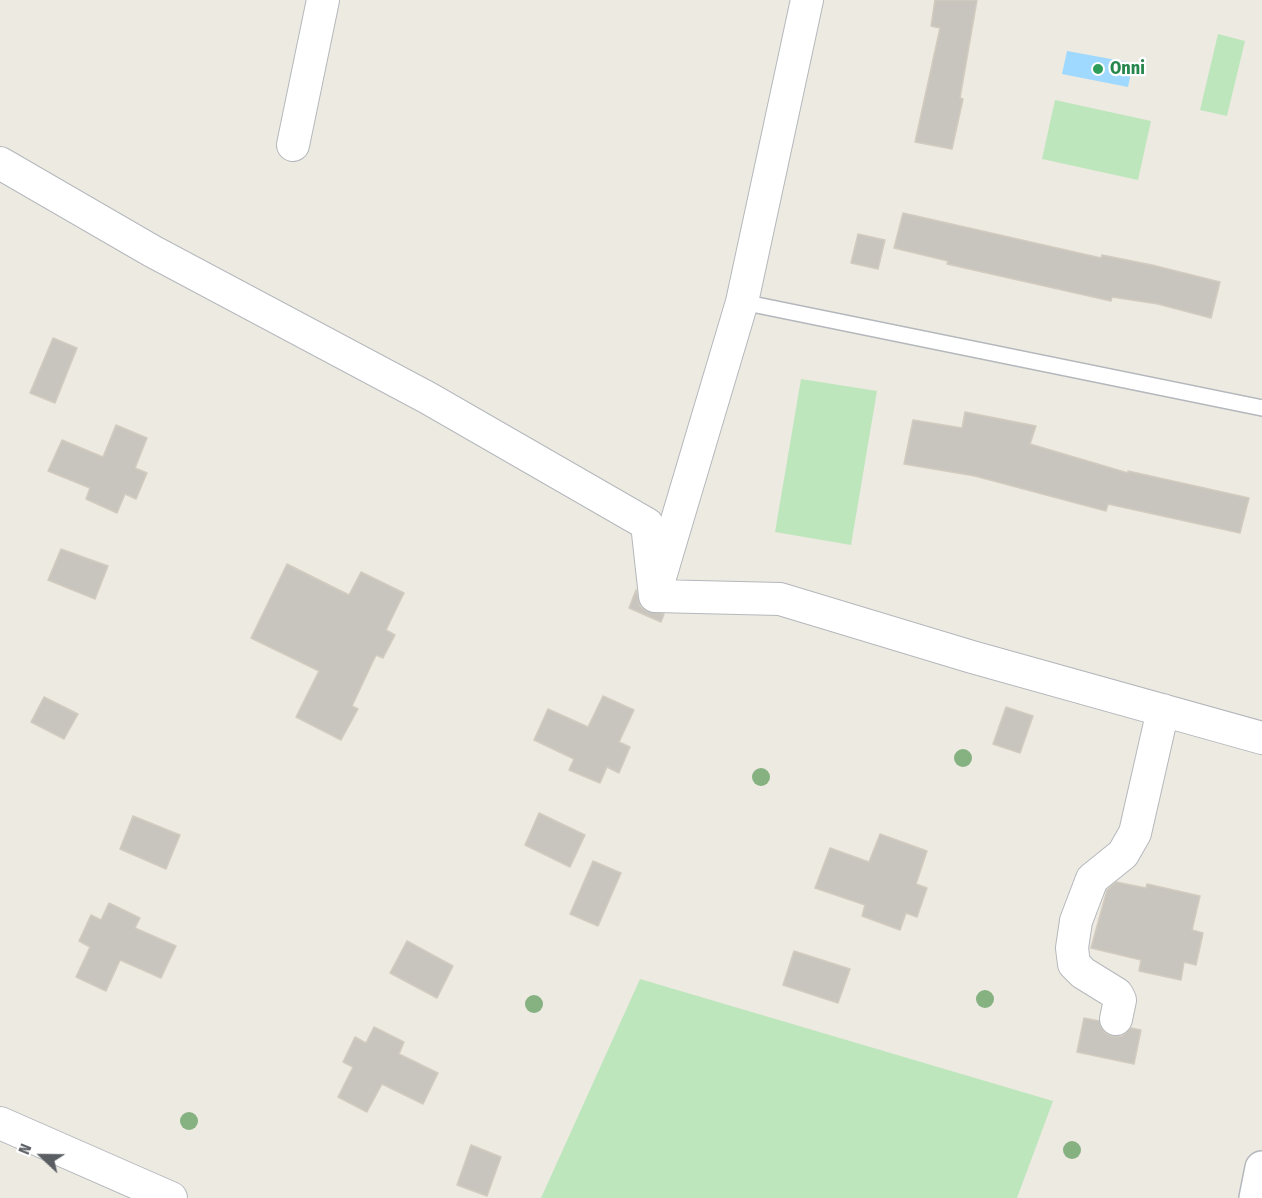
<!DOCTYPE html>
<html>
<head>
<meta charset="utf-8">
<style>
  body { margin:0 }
  #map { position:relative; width:1262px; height:1198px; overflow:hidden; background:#edeae1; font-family:"Fira Sans Condensed",sans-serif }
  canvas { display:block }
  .north { position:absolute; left:12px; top:1126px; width:60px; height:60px; -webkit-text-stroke:4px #fff; paint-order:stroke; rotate:292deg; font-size:16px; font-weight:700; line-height:24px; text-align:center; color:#5a5e63 }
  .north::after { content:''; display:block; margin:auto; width:21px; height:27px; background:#5a5e63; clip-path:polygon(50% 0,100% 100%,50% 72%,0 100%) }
</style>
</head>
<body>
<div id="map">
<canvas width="1262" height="1198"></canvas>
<div class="north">N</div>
</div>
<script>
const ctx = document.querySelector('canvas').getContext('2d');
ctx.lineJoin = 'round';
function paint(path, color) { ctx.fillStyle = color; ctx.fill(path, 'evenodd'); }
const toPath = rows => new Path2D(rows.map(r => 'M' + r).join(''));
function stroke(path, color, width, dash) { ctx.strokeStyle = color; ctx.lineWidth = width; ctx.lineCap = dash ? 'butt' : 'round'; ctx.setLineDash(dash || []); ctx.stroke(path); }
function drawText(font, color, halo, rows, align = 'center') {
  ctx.font = font + ' "Fira Sans Condensed",sans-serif'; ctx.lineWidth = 4.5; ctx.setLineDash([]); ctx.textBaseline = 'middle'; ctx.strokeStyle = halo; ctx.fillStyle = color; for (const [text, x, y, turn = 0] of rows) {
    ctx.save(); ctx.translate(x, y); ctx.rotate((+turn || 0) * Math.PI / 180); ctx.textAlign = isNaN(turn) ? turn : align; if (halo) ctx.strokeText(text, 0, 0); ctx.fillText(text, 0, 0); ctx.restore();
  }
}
const green = toPath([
  [1218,34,1245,41,1227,116,1200,110],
  [1055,100,1151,121,1138,180,1042,159],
  [801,379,877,391,851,545,775,532],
  [640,979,1053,1101,1017,1198,541,1198]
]);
const water = toPath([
  [1067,51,1133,63,1128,87,1062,74]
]);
const building = toPath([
  [935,0,977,0,960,98,963,99,952,149,915,142,940,28,931,26,935,0],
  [903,213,1101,258,1102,255,1152,265,1220,282,1211,318,1158,304,1112,297,1111,301,947,264,948,261,894,248,903,213],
  [858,234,885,240,878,269,851,263,858,234],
  [53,338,77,348,55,403,30,393,53,338],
  [965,412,1036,426,1030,444,1128,473,1128,471,1249,498,1240,533,1108,504,1106,511,975,476,904,464,913,420,962,428,965,412],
  [116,425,147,438,135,468,147,473,136,499,125,494,117,513,86,499,90,488,48,471,62,440,103,457,116,425],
  [61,549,108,566,95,599,48,580,61,549],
  [287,564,349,595,361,572,404,593,386,630,395,635,383,658,376,655,352,706,358,709,341,740,296,717,319,671,251,638,287,564],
  [636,590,640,606,646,611,664,614,661,622,629,608,636,590],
  [603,696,634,710,619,742,630,747,619,773,607,767,600,783,569,770,574,759,534,740,548,709,588,727,603,696],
  [44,697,78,714,64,739,31,722,44,697],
  [1006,707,1033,716,1020,753,993,744,1006,707],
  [539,813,585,835,570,867,525,845,539,813],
  [133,816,180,835,166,869,120,849,133,816],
  [880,834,927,851,916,884,927,888,917,917,906,913,900,930,862,916,865,905,815,888,830,848,869,862,880,834],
  [593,861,621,873,598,926,570,914,593,861],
  [1116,882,1146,888,1147,884,1200,896,1192,930,1203,933,1196,965,1184,962,1181,980,1139,971,1141,960,1091,948,1107,890,1116,882],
  [109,903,140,918,135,928,176,946,161,978,120,960,106,991,76,977,90,947,79,941,91,915,101,920,109,903],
  [407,941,453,966,437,998,390,973,407,941],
  [794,951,850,969,838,1003,783,985,794,951],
  [1084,1018,1099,1021,1104,1032,1112,1036,1122,1036,1131,1028,1141,1030,1134,1064,1077,1052,1084,1018],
  [374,1027,404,1042,399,1054,438,1073,423,1104,382,1084,367,1112,338,1097,353,1067,343,1062,355,1037,366,1043,374,1027],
  [471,1145,501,1157,487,1196,457,1185,471,1145]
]);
const service = toPath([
  [742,302,1262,408]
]);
const minor = toPath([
  [293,145,323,0],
  [0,163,152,251,428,398,647,524,655,596,780,599,972,657,1262,738],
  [658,584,742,302,807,0],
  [1116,1019,1120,1000,1117,994,1083,973,1074,964,1072,948,1076,921,1092,879,1123,854,1135,833,1163,710],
  [0,1123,171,1198]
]);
const tertiary = toPath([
  [1256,1198,1262,1168]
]);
const trees = [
  [963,758],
  [761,777],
  [985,999],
  [534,1004],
  [189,1121],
  [1072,1150]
];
const markers = [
  [1098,69,6,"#2e9e5b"]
];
const leisureNames = [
  ["Onni",1110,69]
];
paint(green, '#bee6bd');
paint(water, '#9fd9ff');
paint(building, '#c8c5be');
stroke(building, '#d2cbbf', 1.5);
stroke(service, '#b4b8bc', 18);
stroke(minor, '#b4b8bc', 34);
stroke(tertiary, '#b4b8bc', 36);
stroke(service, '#fff', 15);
stroke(minor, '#fff', 32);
stroke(tertiary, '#fff', 33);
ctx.fillStyle = '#86b181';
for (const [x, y] of trees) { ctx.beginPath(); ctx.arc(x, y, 9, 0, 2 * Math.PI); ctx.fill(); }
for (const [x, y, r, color] of markers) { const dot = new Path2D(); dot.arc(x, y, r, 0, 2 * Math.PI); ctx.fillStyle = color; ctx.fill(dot); stroke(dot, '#fff', 2); }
drawText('bold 18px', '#27864d', '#fff', leisureNames, 'left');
</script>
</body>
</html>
